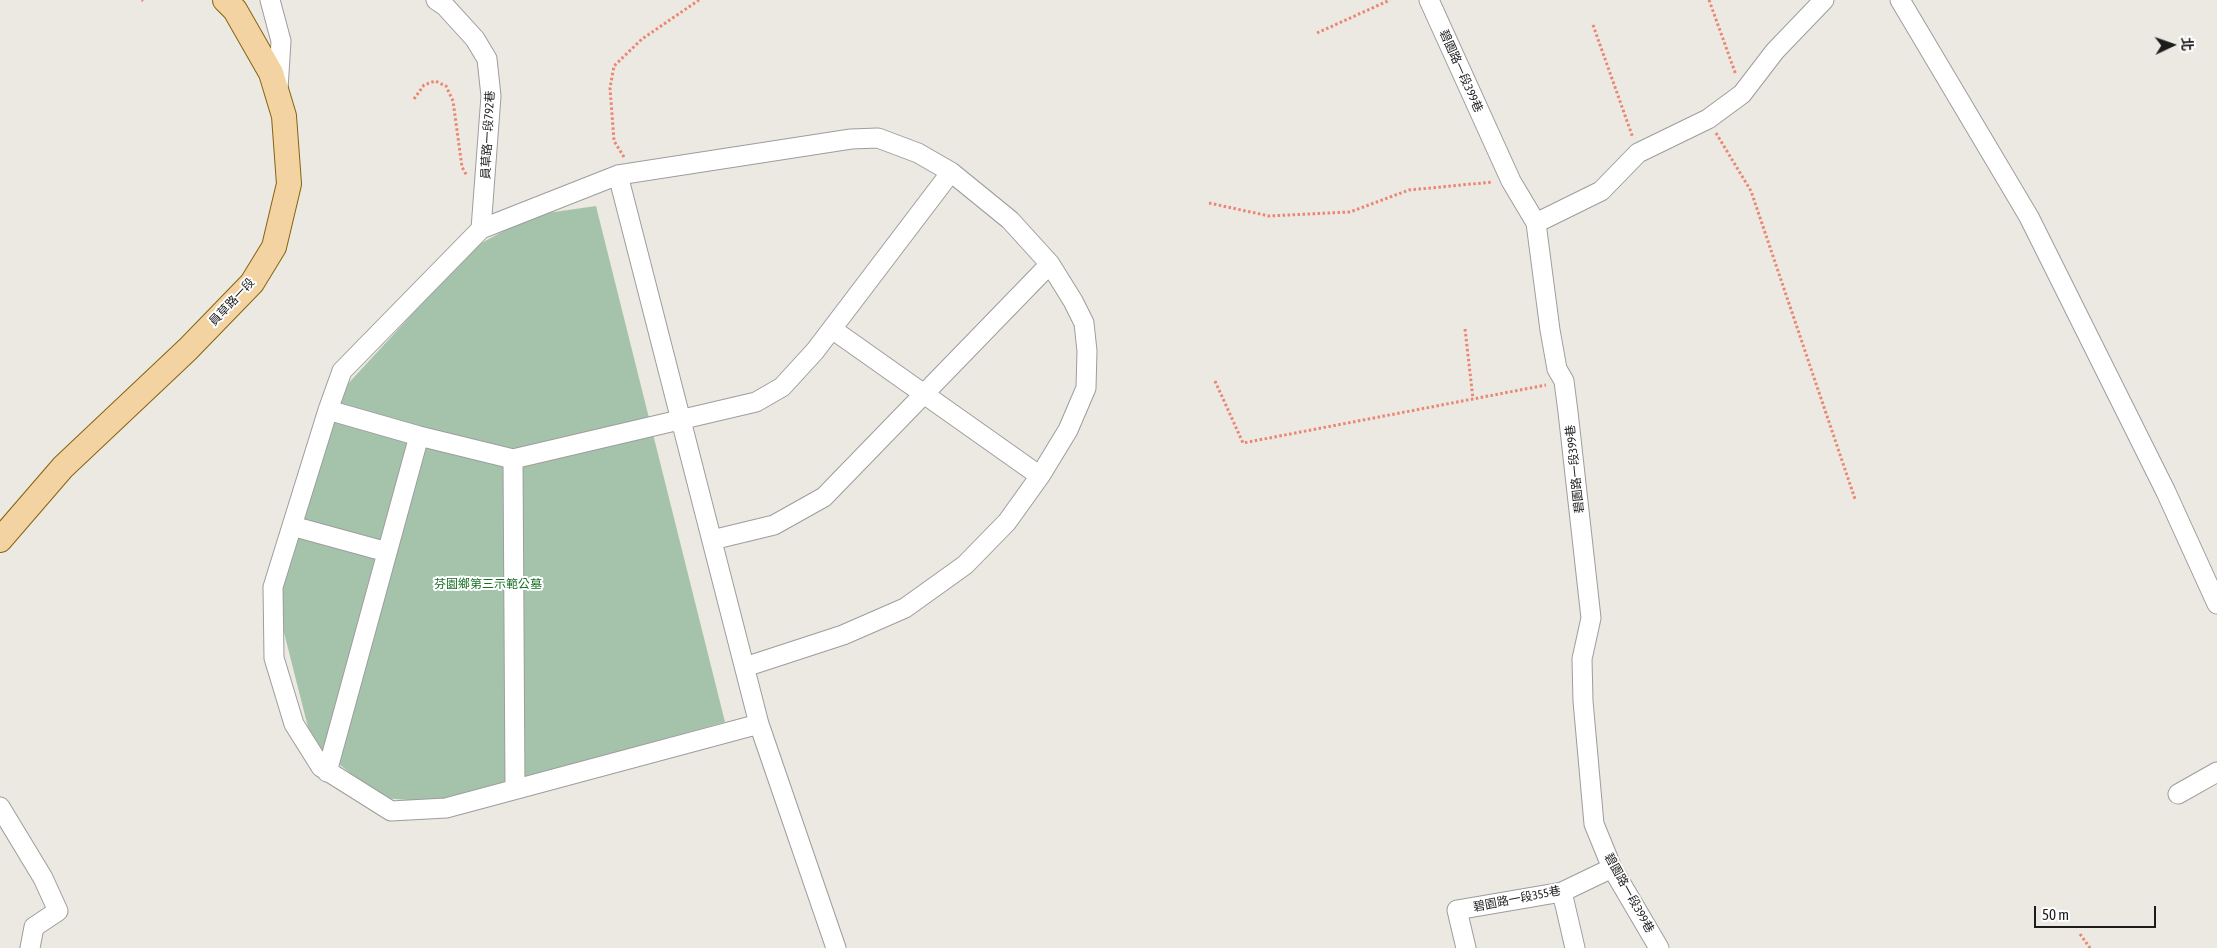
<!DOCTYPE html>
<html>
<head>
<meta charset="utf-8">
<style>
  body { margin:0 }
  #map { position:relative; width:2217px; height:948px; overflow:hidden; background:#ece9e2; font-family:"Asap Condensed","Noto Sans TC",sans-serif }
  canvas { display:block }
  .north { position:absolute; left:2147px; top:20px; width:50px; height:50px; -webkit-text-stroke:4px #fff; paint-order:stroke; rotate:87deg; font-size:14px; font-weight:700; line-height:20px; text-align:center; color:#1c1c1c }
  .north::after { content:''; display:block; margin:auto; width:18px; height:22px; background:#1c1c1c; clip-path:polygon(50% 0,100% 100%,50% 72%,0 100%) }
  .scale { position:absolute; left:2034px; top:906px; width:122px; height:22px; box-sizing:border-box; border:2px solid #1c1c1c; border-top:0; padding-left:6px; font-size:15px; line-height:18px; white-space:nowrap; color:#1c1c1c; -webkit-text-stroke:4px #fff; paint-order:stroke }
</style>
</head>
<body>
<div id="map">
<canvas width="2217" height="948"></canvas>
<div class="north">北</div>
<div class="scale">50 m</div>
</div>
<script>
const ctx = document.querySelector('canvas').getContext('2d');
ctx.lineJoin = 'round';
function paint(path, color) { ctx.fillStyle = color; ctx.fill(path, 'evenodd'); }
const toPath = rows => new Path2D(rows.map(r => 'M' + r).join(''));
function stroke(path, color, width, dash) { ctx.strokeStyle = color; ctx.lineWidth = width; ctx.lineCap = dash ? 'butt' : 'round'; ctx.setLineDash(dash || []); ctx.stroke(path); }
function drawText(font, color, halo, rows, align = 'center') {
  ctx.font = font + ' "Asap Condensed","Noto Sans TC",sans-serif'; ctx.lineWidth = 4; ctx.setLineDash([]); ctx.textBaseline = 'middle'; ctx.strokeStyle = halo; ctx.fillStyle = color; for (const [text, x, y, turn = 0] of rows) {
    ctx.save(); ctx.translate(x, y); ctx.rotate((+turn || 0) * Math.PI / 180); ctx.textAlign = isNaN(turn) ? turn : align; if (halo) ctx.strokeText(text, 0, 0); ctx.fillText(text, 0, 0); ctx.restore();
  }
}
const cemetery = toPath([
  [596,206,725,722,435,802,382,798,312,743,277,605,345,387,474,247,533,215]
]);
const path = toPath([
  [142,0,143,1],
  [1709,0,1736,75],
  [1593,25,1633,138],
  [1317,33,1390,0],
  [414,99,424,85,435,81,446,86,453,101,462,167,467,176],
  [1716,133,1751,191,1855,499],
  [624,157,614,141,610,88,614,66,642,39,699,0],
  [1209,203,1269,216,1350,212,1409,190,1493,182],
  [1465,329,1473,399],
  [1215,381,1243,443,1546,385],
  [2080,934,2090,948]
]);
const minor = toPath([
  [270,0,281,41,278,89],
  [436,0,445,6,475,39,487,59,491,96,481,229],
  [1429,0,1511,181,1536,223,1550,330,1557,369,1564,381,1568,412,1591,618,1582,659,1583,701,1594,824,1612,868,1659,948],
  [1900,0,2029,217,2166,492,2217,604],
  [618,175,759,724,836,948],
  [1536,223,1601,191,1638,153,1708,119,1742,94,1775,51,1824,0],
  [832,329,1040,476],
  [328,410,419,436,513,459,756,402,782,387,815,351,951,172],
  [513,459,515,789],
  [292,526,387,552],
  [712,540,774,525,824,497,1050,264],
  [745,667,843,635,905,608,965,565,1007,522,1040,476,1068,430,1086,388,1087,351,1084,323,1073,301,1050,264,1010,220,951,172,918,153,878,138,851,139,618,175,481,229,342,371,328,410,273,587,274,658,294,724,321,767,391,811,446,808,759,724],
  [327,772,419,436],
  [2178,794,2217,772],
  [0,807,43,878,58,911,34,927,30,948],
  [1562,892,1575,948],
  [1466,948,1457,910,1562,892,1612,868]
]);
const major = toPath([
  [0,540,63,467,188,349,252,283,274,247,289,184,284,116,271,73,235,10,225,0]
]);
const streetNames = [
  ["碧園路一段399巷",1461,71,66],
  ["員草路一段792巷",488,135,-87],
  ["員草路一段",232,302,-47],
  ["碧園路一段399巷",1575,469,-96],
  ["碧園路一段399巷",1629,893,61],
  ["碧園路一段355巷",1517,899,-11]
];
const parkNames = [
  ["芬園鄉第三示範公墓",488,584]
];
paint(cemetery, '#a5c3ab');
stroke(minor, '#9d9d9d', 21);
stroke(major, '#85640e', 26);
stroke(path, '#eb8674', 3, [2.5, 2.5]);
stroke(minor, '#fff', 19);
stroke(major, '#f2d3a1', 24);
drawText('12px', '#1c1c1c', '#fff', streetNames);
drawText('12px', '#156e21', '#fff', parkNames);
</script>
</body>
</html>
